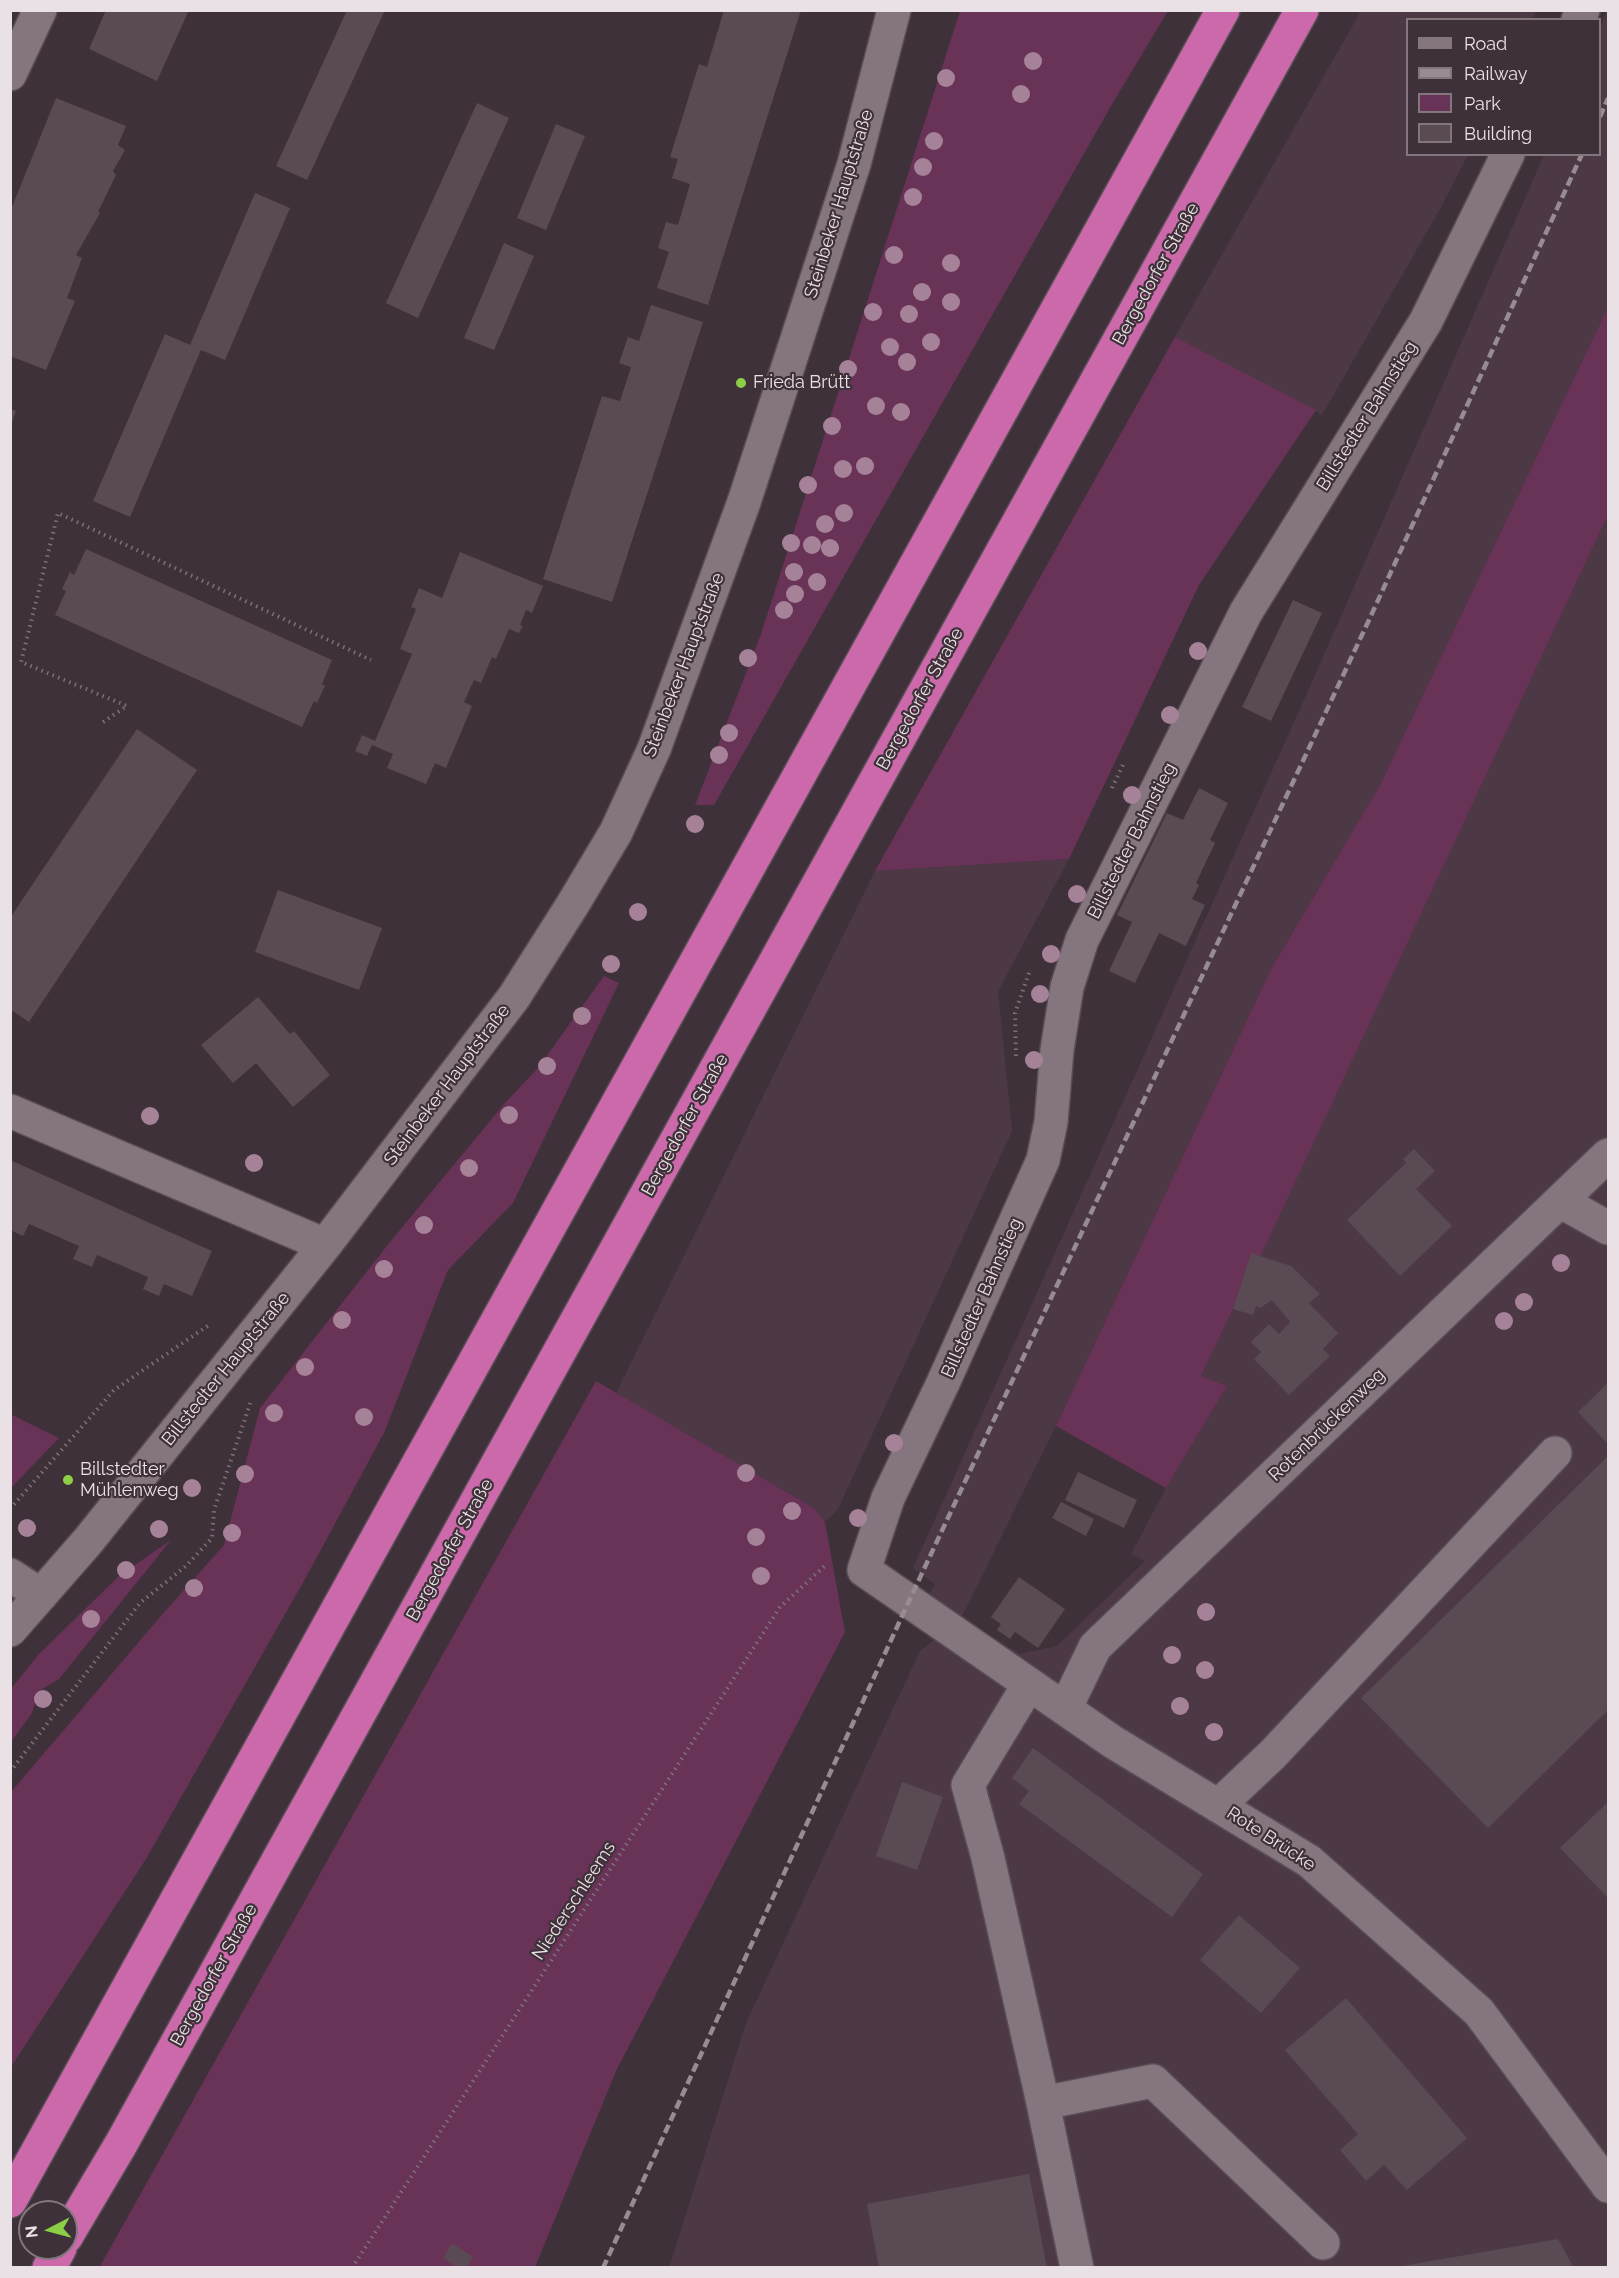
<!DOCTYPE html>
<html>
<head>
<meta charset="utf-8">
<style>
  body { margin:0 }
  #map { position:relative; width:1619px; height:2278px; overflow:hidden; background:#3f3139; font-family:Raleway,sans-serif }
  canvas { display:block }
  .frame { position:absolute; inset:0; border:12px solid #eae1e6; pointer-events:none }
  .legend { position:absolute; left:1406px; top:18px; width:195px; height:138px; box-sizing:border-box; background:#3f3139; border:2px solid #83777e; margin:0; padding:8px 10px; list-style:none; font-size:18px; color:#eae1e6 }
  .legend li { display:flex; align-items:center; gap:12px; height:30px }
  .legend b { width:30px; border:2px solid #83777e }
  .north { position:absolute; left:18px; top:2200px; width:60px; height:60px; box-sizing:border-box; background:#3f3139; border:2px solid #83777e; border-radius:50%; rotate:264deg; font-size:16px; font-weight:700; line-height:24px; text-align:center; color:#eae1e6 }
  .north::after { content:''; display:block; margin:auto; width:21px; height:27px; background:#8cce45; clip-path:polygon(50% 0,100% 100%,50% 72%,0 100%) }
</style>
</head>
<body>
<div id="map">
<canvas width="1619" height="2278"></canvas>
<div class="frame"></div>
<ul class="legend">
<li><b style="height:8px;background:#85757f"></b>Road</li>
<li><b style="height:8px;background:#978c92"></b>Railway</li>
<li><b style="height:16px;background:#693257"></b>Park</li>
<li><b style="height:16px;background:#594a53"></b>Building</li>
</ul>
<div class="north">N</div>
</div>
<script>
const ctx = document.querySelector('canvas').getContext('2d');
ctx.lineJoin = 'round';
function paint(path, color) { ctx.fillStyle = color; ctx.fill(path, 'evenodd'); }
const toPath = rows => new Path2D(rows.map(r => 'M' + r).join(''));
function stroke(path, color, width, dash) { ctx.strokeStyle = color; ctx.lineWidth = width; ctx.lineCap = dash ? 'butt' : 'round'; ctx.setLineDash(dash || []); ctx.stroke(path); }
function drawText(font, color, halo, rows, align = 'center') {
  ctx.font = font + ' Raleway,sans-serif'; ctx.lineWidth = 4.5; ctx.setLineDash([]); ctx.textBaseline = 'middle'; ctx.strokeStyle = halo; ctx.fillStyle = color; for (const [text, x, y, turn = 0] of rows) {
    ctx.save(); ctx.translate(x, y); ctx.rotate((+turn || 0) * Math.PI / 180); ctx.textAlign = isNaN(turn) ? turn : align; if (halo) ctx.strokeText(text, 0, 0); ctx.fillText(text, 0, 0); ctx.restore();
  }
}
const built = toPath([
  [1361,11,1536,11,1532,19,1408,20,1408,154,1468,155,1441,207,1322,415,1175,337],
  [1607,11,1608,307,1380,785,1271,969,1056,1426,961,1618,1020,1654,1057,1646,1145,1561,1131,1554,1166,1488,1227,1386,1201,1376,1233,1309,1251,1253,1260,1256,1608,515,1608,2267,669,2268,746,2023,920,1651,961,1619,929,1595,935,1584,913,1568,1308,691,1544,155,1600,154,1600,28],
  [1069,859,998,991,1012,1131,838,1509,825,1522,814,1508,616,1393,875,871]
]);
const green = toPath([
  [960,11,1168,11,1111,106,714,805,695,805,761,634],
  [1608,307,1608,515,1260,1257,1251,1254,1233,1309,1201,1376,1227,1386,1166,1488,1056,1426,1271,969,1380,785],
  [1175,337,1316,410,1199,585,1069,859,875,871],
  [604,976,619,983,513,1203,448,1270,384,1433,305,1579,146,1859,11,2067,11,1792,160,1617,224,1545,260,1408,386,1247,504,1104,538,1068],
  [596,1381,814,1508,825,1522,845,1632,617,2069,535,2267,99,2268],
  [10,1414,59,1438,11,1488,10,1488],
  [171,1540,59,1679,39,1691,32,1713,11,1742,11,1689,38,1655,119,1576]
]);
const building = toPath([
  [106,10,189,10,157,81,89,49],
  [347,10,385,10,307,180,276,166],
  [724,10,801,10,708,305,657,288,669,252,658,248,666,222,678,225,690,184,672,178,678,159,670,157,699,64,707,67],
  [56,98,126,126,118,145,125,150,113,171,116,175,98,212,100,213,76,255,82,258,67,298,75,301,46,370,10,356,10,212],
  [477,103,509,118,418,318,386,303],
  [556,124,585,136,546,230,517,218],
  [255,193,290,208,225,360,201,350,130,517,93,501,165,334,190,345],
  [504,243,534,256,494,350,464,338],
  [651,305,703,322,612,602,543,579,602,396,620,401,631,367,619,363,628,337,639,341],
  [10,409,16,411,11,425,10,425],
  [86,549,332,660,322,684,325,686,317,703,314,701,302,727,55,615,66,591,62,589,70,572,74,575],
  [460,552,543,586,532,613,526,610,520,625,523,626,519,633,509,629,496,659,492,657,481,683,474,680,464,702,472,706,446,768,435,763,426,784,387,768,393,754,372,745,367,756,355,751,362,735,375,741,412,654,400,649,416,609,411,607,419,588,442,598],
  [1293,600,1322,613,1271,721,1242,707],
  [137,729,197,770,29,1022,10,1009,10,918],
  [1199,788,1228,803,1210,840,1215,843,1196,883,1199,885,1192,899,1205,905,1186,946,1159,933,1135,983,1109,971,1132,922,1117,915,1167,813,1183,820],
  [278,890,382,928,359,990,255,952],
  [258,997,290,1034,294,1031,330,1075,293,1107,256,1063,233,1083,201,1045],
  [1414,1149,1435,1171,1416,1189,1452,1226,1400,1276,1347,1220,1406,1163,1403,1159],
  [10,1160,212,1251,192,1296,164,1284,159,1296,143,1289,148,1277,97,1255,92,1267,73,1259,79,1246,29,1224,23,1236,10,1230],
  [1251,1253,1291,1266,1320,1294,1309,1303,1338,1333,1323,1349,1330,1356,1289,1395,1254,1359,1261,1352,1251,1342,1269,1324,1279,1334,1290,1322,1272,1300,1260,1308,1256,1306,1253,1315,1233,1309],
  [1608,1383,1608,1444,1578,1412],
  [1608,1456,1608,1710,1488,1828,1361,1698],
  [1078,1472,1137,1500,1124,1528,1065,1500],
  [1061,1502,1094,1519,1086,1536,1052,1518],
  [1019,1577,1065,1609,1038,1648,1015,1632,1010,1639,997,1630,1001,1624,991,1617],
  [1033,1748,1203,1874,1172,1917,1019,1804,1029,1791,1012,1778],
  [902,1782,943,1797,917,1870,876,1856],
  [1608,1802,1608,1898,1560,1848],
  [1239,1915,1300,1968,1261,2013,1200,1960],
  [1346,1998,1467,2138,1407,2190,1384,2165,1366,2181,1340,2150,1358,2134,1285,2050],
  [1029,2174,1047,2268,879,2268,867,2204],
  [1558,2239,1574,2268,1402,2268,1402,2266],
  [452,2243,473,2257,467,2268,458,2268,443,2258]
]);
const path = toPath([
  [103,722,127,706,21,662,58,513,371,660],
  [1112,788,1123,765],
  [1016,1056,1015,1013,1030,970],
  [10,1509,114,1390,209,1325],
  [10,1772,140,1603,186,1566,212,1538,214,1510,251,1401],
  [352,2268,780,1607,827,1564]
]);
const minor = toPath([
  [1578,20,1583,10],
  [10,74,40,10],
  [1508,154,1426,321,1246,612,1082,940,1067,987,1057,1050,1051,1122,1043,1160,943,1383,888,1498,864,1570,1113,1742,1309,1861,1479,2012,1608,2186],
  [10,1111,325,1245],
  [1560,1201,1608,1228],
  [10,1575,41,1595],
  [10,1630,88,1541,325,1245,514,997,573,904,616,832,654,749,744,502,854,164,894,10],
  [1029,1684,968,1785,988,1858,1043,2103,1153,2081,1323,2243],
  [1065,1709,1095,1647,1608,1155],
  [1218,1806,1273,1754,1555,1453],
  [1043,2103,1077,2268]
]);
const highway = toPath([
  [10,2201,1223,10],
  [66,2237,121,2144,1302,10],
  [49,2268,60,2248]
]);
const rail = toPath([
  [1600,117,1608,98],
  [603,2268,909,1601,1369,620,1582,154]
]);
const trees = [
  [1033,61],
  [946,78],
  [1021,94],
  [934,141],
  [923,167],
  [913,197],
  [894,255],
  [951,263],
  [922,292],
  [951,302],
  [873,312],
  [909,314],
  [931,342],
  [890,347],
  [907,362],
  [848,369],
  [876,406],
  [901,412],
  [832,426],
  [865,466],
  [843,469],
  [808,485],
  [844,513],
  [825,524],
  [791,543],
  [812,545],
  [830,548],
  [794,572],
  [817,582],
  [795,594],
  [784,610],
  [1198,651],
  [748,658],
  [1170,715],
  [729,733],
  [719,755],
  [1132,795],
  [695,824],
  [1077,894],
  [638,912],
  [1051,954],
  [611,964],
  [1040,994],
  [582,1016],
  [1034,1060],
  [547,1066],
  [509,1115],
  [150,1116],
  [254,1163],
  [469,1168],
  [424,1225],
  [1561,1263],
  [384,1269],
  [1524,1302],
  [342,1320],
  [1504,1321],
  [305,1367],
  [274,1413],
  [364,1417],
  [894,1443],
  [746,1473],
  [245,1474],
  [192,1488],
  [792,1511],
  [858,1518],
  [27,1528],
  [159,1529],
  [232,1533],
  [756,1537],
  [126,1570],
  [761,1576],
  [194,1588],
  [1206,1612],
  [91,1619],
  [1172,1655],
  [1205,1670],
  [43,1699],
  [1180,1706],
  [1214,1732]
];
const markers = [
  [741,383,6,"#8cce45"],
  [68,1480,6,"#8cce45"]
];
const streetNames = [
  ["Steinbeker Hauptstraße",839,204,-73],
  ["Bergedorfer Straße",1156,274,-61],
  ["Billstedter Bahnstieg",1367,416,-58],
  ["Steinbeker Hauptstraße",684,665,-69],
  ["Bergedorfer Straße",920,699,-61],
  ["Billstedter Bahnstieg",1132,841,-63],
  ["Steinbeker Hauptstraße",447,1085,-53],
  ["Bergedorfer Straße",685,1125,-61],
  ["Billstedter Bahnstieg",982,1298,-66],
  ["Billstedter Hauptstraße",226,1369,-51],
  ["Rotenbrückenweg",1327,1425,-44],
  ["Bergedorfer Straße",450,1550,-61],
  ["Rote Brücke",1271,1839,33],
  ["Niederschleems",574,1901,-57],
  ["Bergedorfer Straße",214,1975,-61]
];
const poiNames = [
  ["Frieda Brütt",753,383],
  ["Billstedter",80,1470],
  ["Mühlenweg",80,1491]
];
paint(built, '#4d3945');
paint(green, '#693257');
paint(building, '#594a53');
stroke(minor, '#584d54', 36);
stroke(highway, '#584d54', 36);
stroke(path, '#7d7178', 4, [1.5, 4.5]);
stroke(minor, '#85757f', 33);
stroke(highway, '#cb69aa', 33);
stroke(rail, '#978c92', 4.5, [9, 4.5]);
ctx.fillStyle = '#a68298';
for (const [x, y] of trees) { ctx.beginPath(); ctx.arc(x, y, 9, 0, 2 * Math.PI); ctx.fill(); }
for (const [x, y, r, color] of markers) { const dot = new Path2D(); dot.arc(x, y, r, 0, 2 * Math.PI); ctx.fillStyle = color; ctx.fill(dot); stroke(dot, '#3f3139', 2); }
drawText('18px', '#eae1e6', '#3f3139', streetNames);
drawText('18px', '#eae1e6', '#3f3139', poiNames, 'left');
</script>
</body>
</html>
